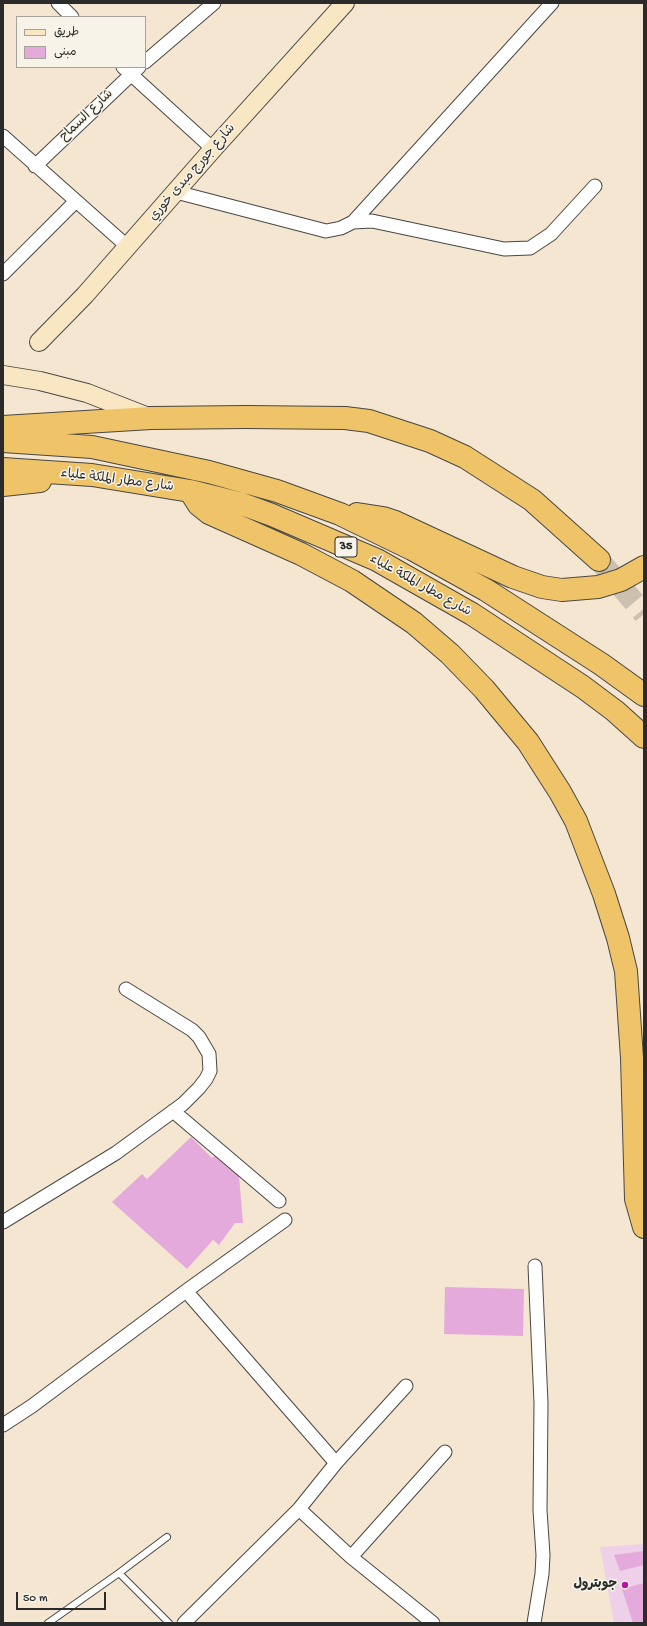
<!DOCTYPE html>
<html>
<head>
<meta charset="utf-8">
<style>
  body { margin:0 }
  #map { position:relative; width:647px; height:1626px; overflow:hidden; background:#f4e6d0; font-family:"Gochi Hand","Playpen Sans Arabic",sans-serif }
  canvas { display:block }
  .frame { position:absolute; inset:0; border:4px solid #2b2b2b; pointer-events:none }
  .legend { position:absolute; left:16px; top:16px; width:130px; height:52px; box-sizing:border-box; background:#f7f3e8; border:1px solid #a5a39c; margin:0; padding:5px 7px; list-style:none; font-size:12px; color:#2b2b2b }
  .legend li { display:flex; align-items:center; gap:8px; height:20px }
  .legend b { width:20px; border:1px solid #a5a39c }
  .scale { position:absolute; left:16px; top:1592px; width:90px; height:18px; box-sizing:border-box; border:2px solid #2b2b2b; border-top:0; padding-left:5px; font-size:12px; line-height:14px; white-space:nowrap; color:#2b2b2b; -webkit-text-stroke:3px #f7f3e8; paint-order:stroke }
</style>
</head>
<body>
<div id="map">
<canvas width="647" height="1626"></canvas>
<div class="frame"></div>
<ul class="legend">
<li><b style="height:5px;background:#f9e7c3"></b>طريق</li>
<li><b style="height:11px;background:#e5aadc"></b>مبنى</li>
</ul>
<div class="scale">50 m</div>
</div>
<script>
const ctx = document.querySelector('canvas').getContext('2d');
ctx.lineJoin = 'round';
function paint(path, color) { ctx.fillStyle = color; ctx.fill(path, 'evenodd'); }
const toPath = rows => new Path2D(rows.map(r => 'M' + r).join(''));
function stroke(path, color, width, dash) { ctx.strokeStyle = color; ctx.lineWidth = width; ctx.lineCap = dash ? 'butt' : 'round'; ctx.setLineDash(dash || []); ctx.stroke(path); }
function drawText(font, color, halo, rows, align = 'center') {
  ctx.font = font + ' "Gochi Hand","Playpen Sans Arabic",sans-serif'; ctx.lineWidth = 3; ctx.setLineDash([]); ctx.textBaseline = 'middle'; ctx.strokeStyle = halo; ctx.fillStyle = color; for (const [text, x, y, turn = 0] of rows) {
    ctx.save(); ctx.translate(x, y); ctx.rotate((+turn || 0) * Math.PI / 180); ctx.textAlign = isNaN(turn) ? turn : align; if (halo) ctx.strokeText(text, 0, 0); ctx.fillText(text, 0, 0); ctx.restore();
  }
}
const built = toPath([
  [644,1544,644,1623,614,1623,600,1547]
]);
const building = toPath([
  [191,1137,212,1158,216,1155,239,1176,243,1223,235,1223,219,1245,213,1240,187,1269,112,1202,142,1174,147,1179],
  [445,1287,524,1289,523,1336,444,1334],
  [644,1551,644,1565,620,1571,614,1555],
  [644,1583,644,1623,633,1623,622,1589]
]);
const highwayTunnel = toPath([
  [599,560,644,614]
]);
const lane = toPath([
  [119,1573,169,1623],
  [48,1623,119,1573,167,1537]
]);
const street = toPath([
  [58,3,72,17],
  [145,62,214,3],
  [123,67,213,149],
  [3,136,128,247],
  [35,166,139,67],
  [176,192,326,231,341,228,353,222,372,221,504,249,530,248,551,234,595,186],
  [353,222,552,3],
  [3,274,75,202],
  [173,1111,279,1201],
  [3,1222,116,1153,183,1104,199,1088,206,1079,210,1071,209,1054,199,1037,192,1030,126,989],
  [186,1291,336,1463],
  [3,1425,32,1406,186,1291,285,1220],
  [299,1509,351,1557,433,1623],
  [351,1557,445,1452],
  [184,1623,299,1509,336,1463,406,1386],
  [534,1623,542,1574,543,1555,540,1510,541,1403,535,1266]
]);
const secondary = toPath([
  [39,342,85,295,213,149,345,3],
  [3,375,40,381,87,393,151,418]
]);
const highway = toPath([
  [3,427,151,418,246,417,345,418,369,421,430,441,465,457,532,500,599,560],
  [3,441,92,447,209,472,277,491,340,514,412,549,486,590,601,664,644,695],
  [3,469,92,475,190,491,242,504,272,515,377,560,472,614,583,687,615,711,644,737],
  [3,485,40,481],
  [190,491,199,505,209,513,301,554,352,581,414,623,450,654,484,689,528,742,560,792,576,821,604,894,618,938,626,971,632,1058,636,1199,644,1227],
  [357,514,383,518,395,522,513,577,542,587,562,590,598,587,621,580,644,567]
]);
const markers = [
  [625,1585,4,"#b5179e"]
];
const shields = [
  [346,547,22]
];
const shieldNames = [
  ["35",346,547]
];
const streetNames = [
  ["شارع السماح",87,116,-44],
  ["شارع جورج مبدى خوري",193,173,-49],
  ["شارع مطار الملكة علياء",117,481,7],
  ["شارع مطار الملكة علياء",420,586,29]
];
const poiNames = [
  ["جوبترول",617,1585]
];
paint(built, '#eed0e8');
paint(building, '#e5aadc');
stroke(highwayTunnel, '#ccc1af', 22, [22, 11]);
stroke(lane, '#494744', 8);
stroke(street, '#494744', 15);
stroke(secondary, '#494744', 20);
stroke(highway, '#494744', 24);
stroke(lane, '#fff', 6);
stroke(street, '#fff', 13);
stroke(secondary, '#f9e7c3', 18);
stroke(highway, '#efc469', 22);
for (const [x, y, r, color] of markers) { const dot = new Path2D(); dot.arc(x, y, r, 0, 2 * Math.PI); ctx.fillStyle = color; ctx.fill(dot); stroke(dot, '#f7f3e8', 1.5); }
for (const [x, y, w] of shields) { const box = new Path2D(); box.roundRect(x - w / 2, y - 10, w, 20, 3); ctx.fillStyle = '#f7f3e8'; ctx.fill(box); stroke(box, '#2b2b2b', 1); }
drawText('bold 12px', '#2b2b2b', null, shieldNames);
drawText('13px', '#2b2b2b', '#f7f3e8', streetNames);
drawText('bold 13px', '#2b2b2b', '#f7f3e8', poiNames, 'right');
</script>
</body>
</html>
